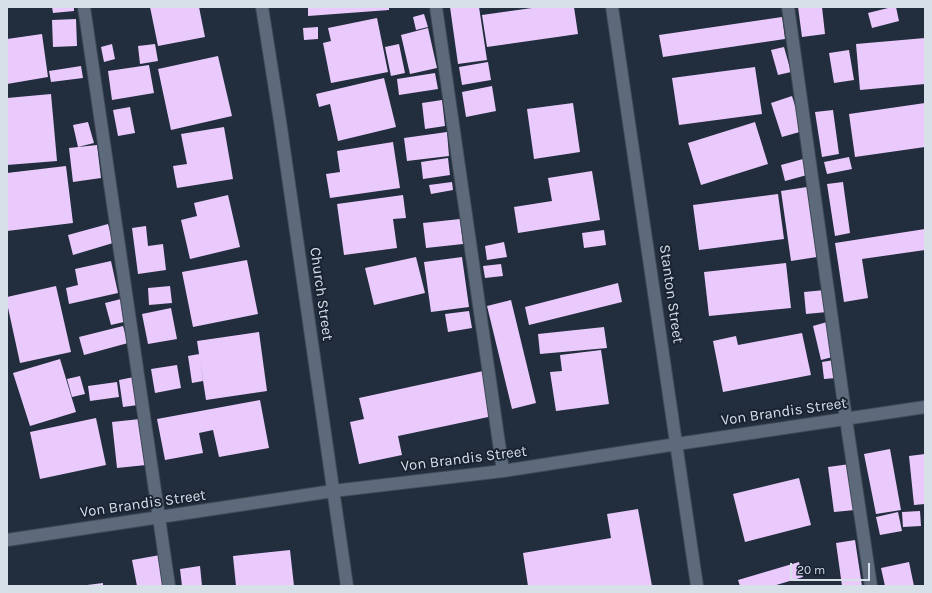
<!DOCTYPE html>
<html>
<head>
<meta charset="utf-8">
<style>
  body { margin:0 }
  #map { position:relative; width:932px; height:593px; overflow:hidden; background:#222e3d; font-family:Karla,sans-serif }
  canvas { display:block }
  .frame { position:absolute; inset:0; border:8px solid #d7dfe9; pointer-events:none }
  .scale { position:absolute; left:790px; top:563px; width:80px; height:18px; box-sizing:border-box; border:2px solid #d7dfe9; border-top:0; padding-left:5px; font-size:12px; line-height:14px; white-space:nowrap; color:#d7dfe9; -webkit-text-stroke:3px #192433; paint-order:stroke }
</style>
</head>
<body>
<div id="map">
<canvas width="932" height="593"></canvas>
<div class="frame"></div>
<div class="scale">20 m</div>
</div>
<script>
const ctx = document.querySelector('canvas').getContext('2d');
ctx.lineJoin = 'round';
function paint(path, color) { ctx.fillStyle = color; ctx.fill(path, 'evenodd'); }
const toPath = rows => new Path2D(rows.map(r => 'M' + r).join(''));
function stroke(path, color, width, dash) { ctx.strokeStyle = color; ctx.lineWidth = width; ctx.lineCap = dash ? 'butt' : 'round'; ctx.setLineDash(dash || []); ctx.stroke(path); }
function drawText(font, color, halo, rows, align = 'center') {
  ctx.font = font + ' Karla,sans-serif'; ctx.lineWidth = 4; ctx.setLineDash([]); ctx.textBaseline = 'middle'; ctx.strokeStyle = halo; ctx.fillStyle = color; for (const [text, x, y, turn = 0] of rows) {
    ctx.save(); ctx.translate(x, y); ctx.rotate((+turn || 0) * Math.PI / 180); ctx.textAlign = isNaN(turn) ? turn : align; if (halo) ctx.strokeText(text, 0, 0); ctx.fillText(text, 0, 0); ctx.restore();
  }
}
const building = toPath([
  [52,7,74,7,74,11,53,13],
  [150,7,199,7,205,37,158,46],
  [308,7,389,7,389,10,308,16],
  [450,7,479,7,487,60,458,64],
  [539,7,574,7,578,34,487,47,482,15],
  [798,7,822,7,825,34,802,37],
  [892,7,896,7,899,21,872,28,868,13],
  [424,14,428,27,416,30,413,17],
  [782,17,785,39,663,57,659,35],
  [377,18,388,72,331,83,323,43,331,41,328,28],
  [76,19,77,46,53,47,52,20],
  [318,27,318,39,304,40,303,28],
  [428,28,437,68,410,74,401,35],
  [42,34,48,77,7,84,7,39],
  [925,38,925,84,860,90,856,44],
  [112,44,115,59,104,62,101,47],
  [155,44,158,61,140,64,138,46],
  [399,44,405,73,391,76,385,47],
  [784,47,791,72,778,75,771,50],
  [849,50,854,80,834,83,829,53],
  [218,56,232,116,171,130,158,69],
  [488,62,491,80,462,85,459,67],
  [149,65,154,93,112,100,108,71],
  [81,66,83,78,51,82,49,71],
  [755,67,762,114,679,125,672,78],
  [435,73,438,89,399,95,397,79],
  [384,78,396,127,338,141,330,104,319,107,316,94],
  [492,86,496,111,466,117,462,92],
  [51,94,57,161,7,165,7,98],
  [792,96,803,131,782,137,771,103],
  [442,100,445,126,425,129,422,103],
  [573,103,580,152,534,159,527,109],
  [925,103,925,147,855,157,849,114],
  [130,107,135,133,118,136,113,110],
  [833,110,839,154,822,157,815,112],
  [88,122,94,143,78,147,73,125],
  [755,122,768,164,701,185,688,143],
  [224,127,233,179,177,188,173,166,187,164,181,134],
  [447,132,449,156,407,161,404,138],
  [393,142,400,188,330,198,326,174,340,172,337,151],
  [97,145,101,178,73,182,69,148],
  [849,157,852,169,827,174,824,162],
  [448,158,450,175,423,179,421,162],
  [803,159,807,175,785,181,781,165],
  [66,166,73,223,7,231,7,173],
  [592,171,600,220,518,233,514,207,552,201,548,178],
  [452,182,453,190,431,194,429,185],
  [843,182,850,233,835,236,827,184],
  [807,187,817,257,791,261,781,191],
  [778,194,784,239,699,250,693,205],
  [228,195,240,247,190,259,181,220,197,216,194,203],
  [403,195,406,218,393,219,397,248,344,255,337,204],
  [460,219,463,244,426,248,423,223],
  [108,224,113,243,73,255,68,235],
  [146,226,148,246,163,244,166,270,138,274,132,228],
  [925,229,925,250,862,259,868,298,844,302,835,243],
  [604,230,606,245,584,248,582,233],
  [504,242,507,257,487,260,485,246],
  [416,257,425,293,374,305,365,268],
  [462,257,469,307,431,312,424,262],
  [247,260,258,314,193,327,182,272],
  [111,261,118,293,69,304,66,288,78,285,75,269],
  [786,263,791,308,709,316,704,272],
  [501,264,503,276,485,278,483,266],
  [618,283,622,302,529,325,525,307],
  [56,286,71,352,20,363,7,303,7,297],
  [170,286,172,303,149,305,148,288],
  [825,290,827,312,806,314,804,292],
  [121,299,128,321,111,325,105,303],
  [511,300,536,403,512,409,487,306],
  [171,308,177,339,148,344,142,314],
  [469,311,472,328,448,332,445,314],
  [827,322,836,356,821,360,813,326],
  [123,326,128,343,84,355,79,337],
  [604,327,607,348,540,354,538,334],
  [259,332,267,391,206,400,197,341],
  [802,333,811,375,723,392,713,341,736,336,738,345],
  [601,350,609,404,556,411,550,372,562,371,560,355],
  [199,354,203,381,192,383,188,356],
  [60,359,76,412,30,426,13,373],
  [834,360,836,378,824,379,822,362],
  [177,365,181,388,155,393,151,369],
  [483,371,493,416,398,436,402,455,359,464,350,422,364,419,359,398],
  [80,376,85,394,72,397,67,379],
  [134,377,138,405,123,407,119,380],
  [117,382,119,397,90,401,88,386],
  [260,400,269,448,219,457,213,430,199,433,203,453,165,460,157,419],
  [96,418,106,465,40,479,30,432],
  [140,419,146,465,117,468,112,422],
  [890,449,901,510,876,514,864,454],
  [925,454,925,504,914,505,909,456],
  [850,464,855,510,834,512,828,467],
  [799,478,811,525,745,542,733,494],
  [638,509,652,586,528,586,523,553,611,538,607,514],
  [920,511,921,526,903,527,902,512],
  [898,512,902,531,880,535,876,517],
  [855,540,862,586,842,586,836,543],
  [290,550,294,586,236,586,233,556],
  [160,555,166,586,137,586,132,560],
  [799,562,803,577,773,586,740,586,738,580],
  [909,562,914,586,885,586,881,568],
  [200,566,202,586,182,586,180,569],
  [103,583,103,586,87,586,87,585]
]);
const minor = toPath([
  [84,7,169,586],
  [262,7,280,121,347,586],
  [436,7,503,471],
  [612,7,697,586],
  [788,7,846,419,871,586],
  [7,540,333,491,503,471,677,444,925,407]
]);
const streetNames = [
  ["Church Street",321,294,82],
  ["Stanton Street",671,294,82],
  ["Von Brandis Street",784,412,-8],
  ["Von Brandis Street",464,459,-7],
  ["Von Brandis Street",143,504,-8]
];
paint(building, '#eacafc');
stroke(minor, '#404a57', 14);
stroke(minor, '#5d6a7b', 12);
drawText('15px', '#d7dfe9', '#192433', streetNames);
</script>
</body>
</html>
